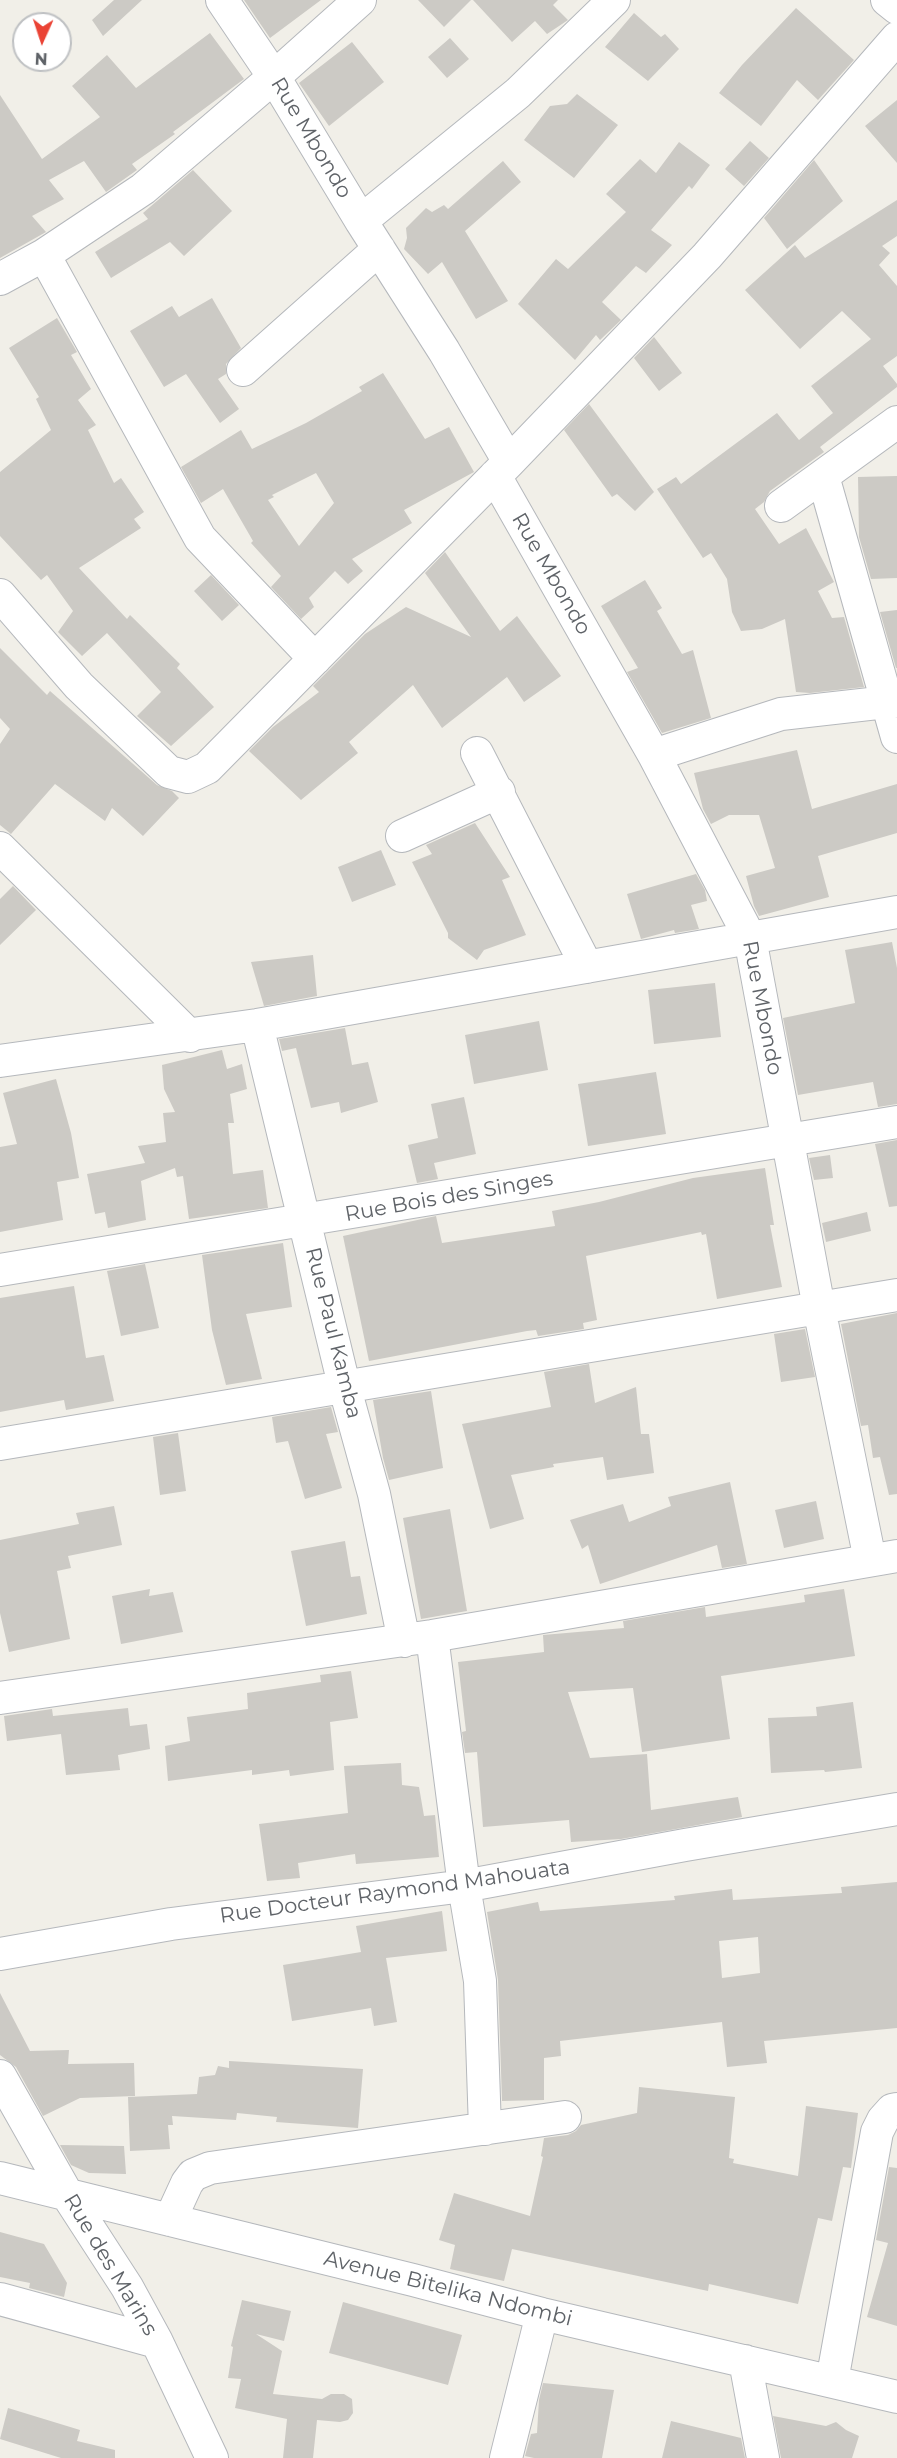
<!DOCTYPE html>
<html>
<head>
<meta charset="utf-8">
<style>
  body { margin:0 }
  #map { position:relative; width:897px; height:2458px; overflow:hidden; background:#f1efe8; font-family:Montserrat,sans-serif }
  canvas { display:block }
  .north { position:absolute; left:12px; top:12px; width:60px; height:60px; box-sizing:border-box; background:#fff; border:2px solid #bfc1c3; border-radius:50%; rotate:183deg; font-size:16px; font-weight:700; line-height:24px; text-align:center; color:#5f6368 }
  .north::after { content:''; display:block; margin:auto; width:21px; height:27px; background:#ea4335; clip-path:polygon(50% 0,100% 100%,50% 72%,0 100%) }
</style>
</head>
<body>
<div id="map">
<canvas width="897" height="2458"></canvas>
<div class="north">N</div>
</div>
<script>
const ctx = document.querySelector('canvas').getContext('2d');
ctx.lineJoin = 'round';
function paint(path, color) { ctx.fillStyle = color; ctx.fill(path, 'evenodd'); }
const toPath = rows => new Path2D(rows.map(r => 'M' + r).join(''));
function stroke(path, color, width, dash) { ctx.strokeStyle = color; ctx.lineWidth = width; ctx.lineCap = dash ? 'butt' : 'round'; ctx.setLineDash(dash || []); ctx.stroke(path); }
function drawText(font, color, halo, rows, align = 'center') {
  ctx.font = font + ' Montserrat,sans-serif'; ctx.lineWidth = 6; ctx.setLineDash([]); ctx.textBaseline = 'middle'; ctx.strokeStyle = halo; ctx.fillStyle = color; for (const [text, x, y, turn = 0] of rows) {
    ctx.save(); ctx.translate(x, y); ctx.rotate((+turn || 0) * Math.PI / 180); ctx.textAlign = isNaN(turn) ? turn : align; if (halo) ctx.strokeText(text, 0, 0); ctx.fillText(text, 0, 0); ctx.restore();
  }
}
const building = toPath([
  [114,0,142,0,103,36,92,20],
  [244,0,321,0,270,38],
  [418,0,471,0,444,27],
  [473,0,558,0,553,5,568,20,547,34,535,21,512,42],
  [796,8,854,60,818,100,797,80,761,126,719,93,742,65],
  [634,13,661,37,665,34,679,49,648,81,605,47],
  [210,33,244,79,173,132,175,134,132,164,137,170,106,192,84,161,49,180,64,199,32,216,46,232,0,258,0,95,42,159,100,117,72,86,107,55,136,88],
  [450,38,469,59,447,78,428,57],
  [352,42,384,82,329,126,299,83],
  [577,94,618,125,574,178,524,140,550,106,567,104],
  [897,100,897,163,865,126],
  [750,141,769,158,744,186,725,169],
  [679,142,710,165,692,189,689,186,651,230,672,245,646,273,636,266,602,302,621,320,600,340,596,335,575,360,518,304,556,259,568,269,626,212,606,194,640,159,656,173],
  [814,160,843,201,787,249,764,218],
  [503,161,521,182,465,231,508,301,476,319,442,262,428,274,404,249,407,238,406,228,426,208,432,212,444,205,448,209],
  [193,170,232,211,184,256,170,242,111,278,95,252,148,219,143,213],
  [897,200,897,236,882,246,890,253,879,265,897,286,897,356,883,366,897,384,897,387,820,447,824,452,770,491,764,502,755,509,779,544,806,528,834,582,818,591,832,618,844,617,864,687,810,693,796,692,785,619,762,629,741,631,732,612,727,579,711,553,703,558,657,489,676,477,681,484,777,413,799,440,833,413,811,386,871,339,842,311,800,349,745,290,795,245,805,258],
  [212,298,241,348,226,364,226,374,218,379,239,409,220,423,186,374,164,387,130,331,172,306,179,317],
  [57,318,77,352,71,355,91,389,78,400,96,425,88,430,114,483,121,478,144,512,134,519,141,528,79,568,127,619,130,615,180,664,177,668,214,707,171,746,137,716,161,692,107,633,82,656,58,632,73,611,47,575,41,580,0,536,0,472,51,430,36,399,39,397,9,348],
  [654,337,682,373,659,391,634,358],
  [383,373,425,439,449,427,474,472,404,510,412,523,352,559,363,571,348,584,335,571,309,598,314,607,301,619,271,587,281,576,251,543,253,541,223,489,201,503,181,467,241,430,252,449,306,423,362,391,359,387],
  [316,473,334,503,299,546,268,500,274,497,272,495],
  [589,404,654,492,635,511,617,494,612,497,564,430],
  [897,476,897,578,871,579,859,537,858,477],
  [445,552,500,631,517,616,561,676,524,702,507,677,442,728,413,685,349,742,358,753,301,800,249,751,273,727,319,692,313,686,365,634,406,607,471,637,425,573],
  [211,575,239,605,222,621,194,591],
  [645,580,662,608,657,611,682,654,693,650,711,718,662,733,627,672,638,668,601,606],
  [897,610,897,668,896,668,880,612],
  [0,648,47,695,50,691,157,785,172,791,179,798,143,836,112,808,105,821,55,784,11,834,0,825,0,744,10,729,0,718],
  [797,750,812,809,897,784,897,833,818,856,829,897,759,916,754,906,746,876,775,868,759,815,729,815,711,824,703,809,694,773],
  [475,823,510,877,502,880,526,935,484,950,477,960,448,938,448,933,412,862,432,854,426,845],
  [381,850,396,885,352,902,338,867],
  [696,874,705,890,707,901,691,905,699,929,675,933,674,930,641,939,627,894],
  [13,886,36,910,0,945,0,899],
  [892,942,897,968,897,1104,878,1107,873,1082,798,1095,783,1018,855,1003,845,950],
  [313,955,317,996,264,1006,251,962],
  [715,983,721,1037,654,1044,648,990],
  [539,1021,548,1070,474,1084,465,1035],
  [345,1028,352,1065,368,1062,378,1102,341,1113,339,1102,311,1108,296,1048,282,1051,279,1039],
  [222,1050,227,1069,242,1064,247,1089,230,1094,234,1123,228,1123,233,1174,263,1170,268,1208,189,1219,183,1176,177,1177,175,1168,141,1181,146,1220,108,1228,105,1212,95,1214,87,1174,145,1163,138,1146,166,1142,163,1113,175,1112,164,1089,162,1065],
  [656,1072,666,1134,588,1146,578,1084],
  [56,1079,71,1133,79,1178,57,1182,63,1220,0,1232,0,1147,17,1144,3,1093],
  [464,1097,476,1154,434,1163,438,1179,417,1183,408,1145,438,1138,431,1104],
  [897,1140,897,1206,889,1207,875,1144],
  [830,1155,833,1178,814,1180,809,1158],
  [765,1168,774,1225,770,1225,782,1287,717,1299,706,1234,702,1235,701,1232,586,1256,597,1320,583,1323,584,1329,538,1336,536,1330,527,1331,369,1361,343,1236,436,1216,442,1243,555,1226,552,1211,599,1202,693,1178],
  [867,1212,871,1231,826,1242,822,1223],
  [283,1243,292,1307,246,1314,262,1379,226,1385,212,1330,202,1255],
  [145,1264,159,1328,121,1336,107,1271],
  [74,1286,86,1358,104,1355,114,1401,66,1410,64,1400,0,1412,0,1298],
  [897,1313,897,1494,889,1495,880,1457,873,1458,868,1425,861,1426,841,1324],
  [805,1329,815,1377,781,1382,774,1334],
  [589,1364,595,1403,636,1387,641,1434,649,1434,654,1473,607,1480,603,1457,553,1464,554,1467,511,1475,524,1519,490,1529,462,1424,551,1407,544,1372],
  [431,1391,443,1468,389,1480,383,1458,373,1400],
  [331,1407,338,1432,326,1434,342,1488,305,1499,288,1441,276,1443,272,1417],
  [178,1433,186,1491,160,1495,153,1437],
  [730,1482,747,1564,722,1568,717,1545,600,1584,588,1545,582,1549,570,1520,623,1504,629,1522,671,1506,668,1497],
  [816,1501,824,1539,784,1548,775,1510],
  [114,1506,122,1545,68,1556,71,1568,57,1571,70,1639,9,1652,0,1613,0,1540,79,1524,76,1513],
  [450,1509,467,1611,421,1619,403,1518],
  [345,1541,351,1577,360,1576,367,1614,306,1626,291,1551],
  [150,1589,149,1596,173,1592,183,1632,121,1644,112,1596],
  [844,1589,855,1656,721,1676,730,1739,642,1752,633,1688,568,1692,590,1758,647,1754,651,1810,738,1797,742,1817,621,1839,571,1842,569,1820,483,1827,477,1752,465,1753,462,1732,466,1731,458,1662,544,1652,543,1635,624,1628,623,1621,705,1607,706,1617,805,1602,804,1595],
  [351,1671,358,1718,330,1722,334,1770,290,1776,289,1770,252,1775,252,1770,168,1781,165,1746,190,1741,187,1717,248,1709,247,1693,321,1682,320,1675],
  [853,1702,862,1768,825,1772,824,1770,771,1773,768,1718,817,1716,816,1707],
  [128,1708,130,1726,147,1724,150,1749,118,1755,120,1770,66,1775,61,1734,7,1741,4,1716,52,1709,53,1716],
  [401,1763,402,1785,419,1787,424,1816,435,1815,439,1857,356,1864,355,1854,298,1863,300,1878,267,1881,259,1824,348,1813,344,1766],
  [897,1882,897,2028,764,2041,767,2063,727,2067,722,2022,560,2041,561,2056,544,2058,544,2100,502,2101,498,1980,487,1912,538,1902,540,1911,675,1900,674,1896,732,1889,733,1900,842,1893,841,1887],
  [758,1937,760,1973,722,1978,719,1941],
  [442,1911,447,1951,386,1958,397,2022,374,2026,371,2008,292,2021,283,1965,361,1952,356,1926],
  [0,1993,30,2051,69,2050,68,2064,134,2063,135,2096,80,2098,43,2116,16,2067,0,2055],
  [229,2061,363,2069,358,2128,276,2122,277,2117,237,2113,236,2120,172,2116,173,2125,168,2125,170,2149,130,2151,128,2097,197,2094,199,2077,215,2075,218,2066,229,2068],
  [639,2087,735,2097,729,2158,734,2159,733,2163,798,2176,806,2106,858,2113,851,2168,843,2167,832,2221,818,2218,798,2304,709,2284,708,2291,512,2249,504,2281,450,2269,455,2245,439,2240,454,2193,530,2216,543,2157,541,2156,544,2138,568,2135,576,2131,581,2125,637,2113],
  [60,2145,124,2146,126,2174,89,2173,71,2165],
  [889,2167,897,2168,897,2326,867,2317,888,2243,876,2240],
  [0,2232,44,2244,67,2283,64,2297,29,2288,30,2283,0,2277],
  [242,2300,291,2311,284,2341,256,2334,282,2351,273,2394,322,2399,331,2394,344,2394,352,2399,353,2413,348,2420,340,2422,317,2420,313,2458,283,2458,287,2419,235,2408,241,2379,228,2378,233,2347,231,2346],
  [343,2302,462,2335,448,2385,329,2353],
  [543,2383,614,2390,602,2458,534,2458,525,2456,531,2434,537,2433,539,2400],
  [8,2408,80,2430,77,2441,115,2450,115,2458,61,2458,0,2439],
  [773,2416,826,2426,836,2422,846,2430,859,2436,852,2458,781,2458],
  [671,2421,741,2438,745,2458,662,2458]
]);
const minor = toPath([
  [222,0,274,77,361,221,444,351,509,462],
  [887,0,897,8],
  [361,221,518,93,614,0],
  [44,255,200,538,315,659],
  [0,279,44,255,143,189,274,77,360,0],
  [243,370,379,249],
  [495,476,654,755,750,938,819,1308,870,1560],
  [823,476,897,737],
  [781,506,897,422],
  [0,595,79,686,169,772,188,777,207,768,509,462,707,256,897,38],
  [477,753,587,967],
  [654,755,781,714,897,701],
  [402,836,499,792],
  [0,848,190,1036],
  [257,1025,344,1385,374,1494,404,1641],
  [0,1061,257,1025,897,912],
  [0,1270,897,1122],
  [0,1444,897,1295],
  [432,1636,464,1886,480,1981,485,2129],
  [0,1698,432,1636,897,1556],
  [0,1954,171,1924,464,1886,685,1845,897,1809],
  [0,2076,68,2196,127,2287,157,2342,212,2458],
  [0,2178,413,2280,542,2314,897,2397],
  [170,2220,187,2183,193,2175,210,2168,565,2117],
  [0,2299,157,2342],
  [745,2361,763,2458],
  [832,2381,877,2132,883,2120,892,2110,897,2109],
  [506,2458,542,2314]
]);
const streetNames = [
  ["Rue Mbondo",311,138,59],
  ["Rue Mbondo",551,574,60],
  ["Rue Mbondo",762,1008,79],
  ["Rue Bois des Singes",449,1197,-10],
  ["Rue Paul Kamba",333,1333,76],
  ["Rue Docteur Raymond Mahouata",395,1892,-8],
  ["Rue des Marins",110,2265,59],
  ["Avenue Bitelika Ndombi",448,2289,14]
];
paint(building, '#cccac5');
stroke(minor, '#b5b8bc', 34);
stroke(minor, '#fff', 32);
drawText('21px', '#5f6368', '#fff', streetNames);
</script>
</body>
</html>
